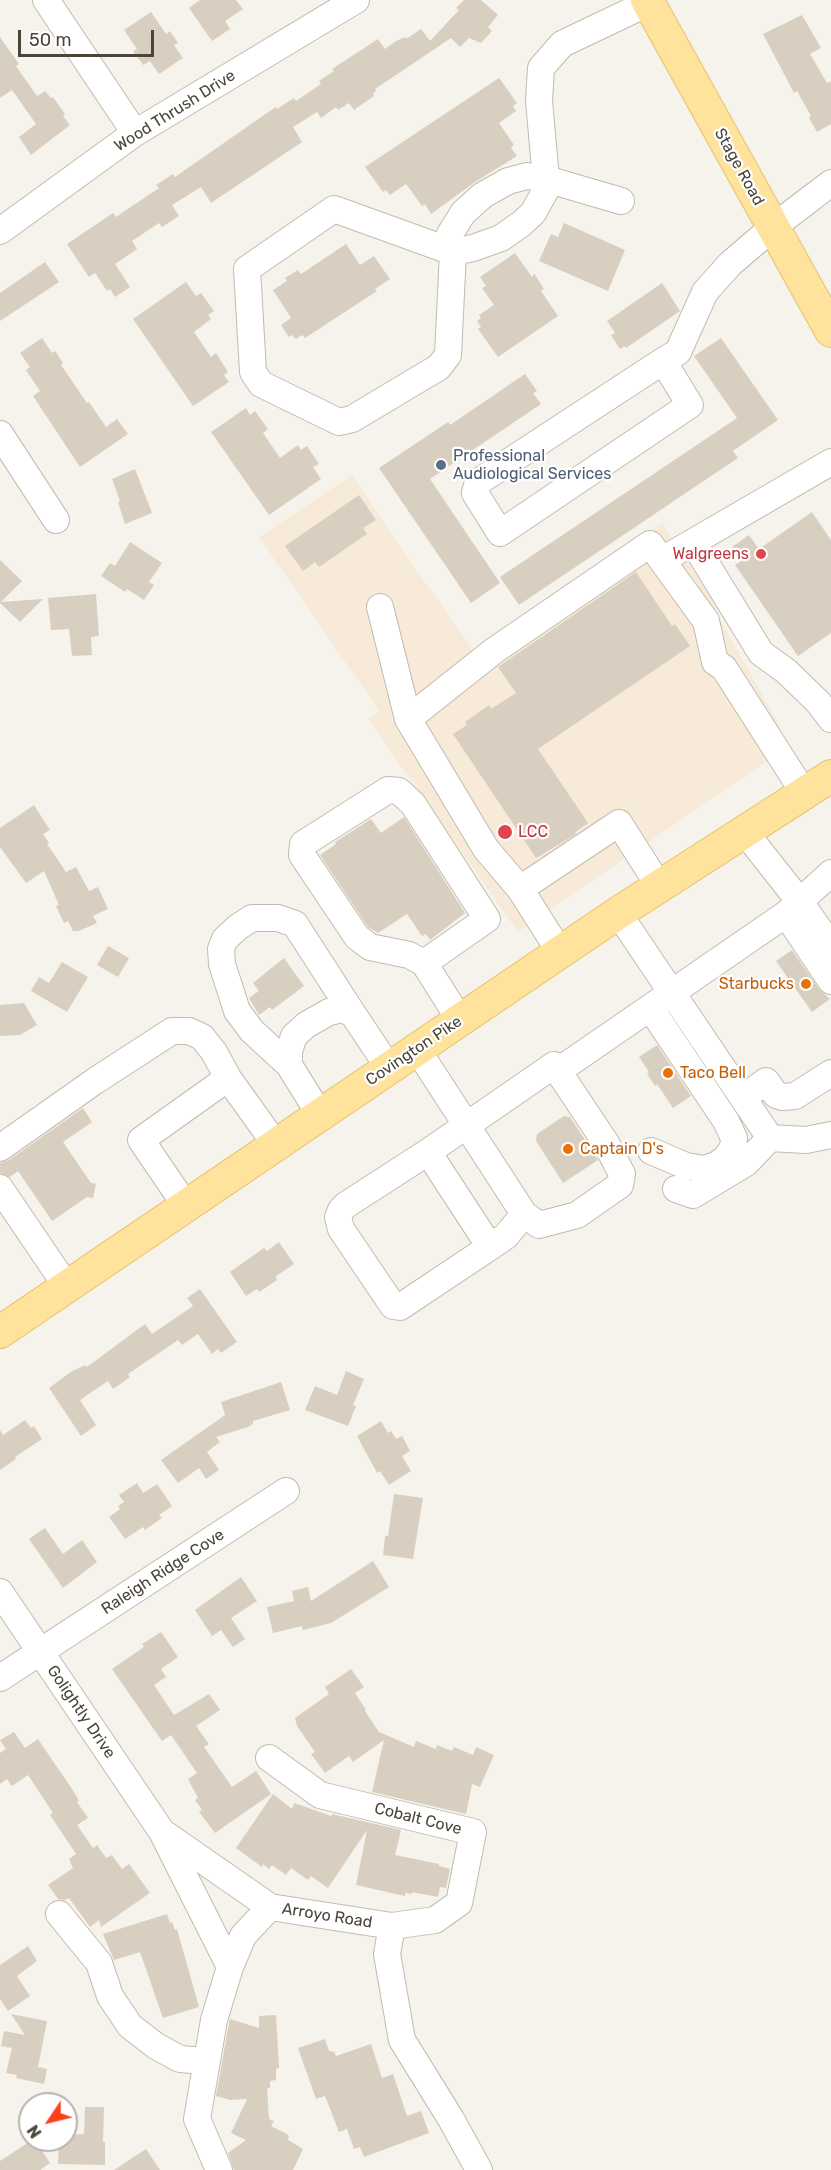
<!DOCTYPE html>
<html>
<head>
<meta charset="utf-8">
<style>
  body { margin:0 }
  #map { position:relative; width:831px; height:2170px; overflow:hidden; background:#f6f3ec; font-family:Rubik,sans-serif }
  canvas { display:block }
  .north { position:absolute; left:18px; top:2092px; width:60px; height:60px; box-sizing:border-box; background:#fff; border:2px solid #b7b4b0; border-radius:50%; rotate:235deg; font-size:16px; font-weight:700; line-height:24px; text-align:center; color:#4b4439 }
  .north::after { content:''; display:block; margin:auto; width:21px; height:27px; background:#fc3f1d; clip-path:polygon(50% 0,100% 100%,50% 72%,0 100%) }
  .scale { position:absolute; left:18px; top:30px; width:136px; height:27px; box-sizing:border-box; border:3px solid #4b4439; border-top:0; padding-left:8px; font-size:18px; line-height:21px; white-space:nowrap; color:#4b4439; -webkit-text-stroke:4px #fff; paint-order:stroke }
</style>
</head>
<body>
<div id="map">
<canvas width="831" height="2170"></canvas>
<div class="north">N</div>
<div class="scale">50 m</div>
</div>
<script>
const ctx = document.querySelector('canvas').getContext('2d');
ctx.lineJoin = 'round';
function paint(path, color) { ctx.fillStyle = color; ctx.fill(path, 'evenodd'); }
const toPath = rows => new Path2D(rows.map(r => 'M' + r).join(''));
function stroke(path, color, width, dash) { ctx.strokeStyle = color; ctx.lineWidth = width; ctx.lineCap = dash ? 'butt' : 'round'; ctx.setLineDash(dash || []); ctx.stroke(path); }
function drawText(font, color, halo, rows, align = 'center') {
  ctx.font = font + ' Rubik,sans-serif'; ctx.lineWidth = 4.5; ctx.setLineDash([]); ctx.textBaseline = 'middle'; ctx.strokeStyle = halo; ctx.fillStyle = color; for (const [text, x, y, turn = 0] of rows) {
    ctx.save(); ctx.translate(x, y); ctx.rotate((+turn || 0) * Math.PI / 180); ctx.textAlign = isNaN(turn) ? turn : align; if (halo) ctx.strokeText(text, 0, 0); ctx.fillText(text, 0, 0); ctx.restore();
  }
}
const commercial = toPath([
  [352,475,398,544,474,651,662,523,712,599,717,614,778,723,782,739,787,747,518,932,368,719,379,711,259,537]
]);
const building = toPath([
  [200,0,236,0,243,9,225,21,230,29,212,41,189,8],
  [464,0,481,0,498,15,488,27,492,31,481,43,469,38,460,47,451,38,375,89,376,91,373,94,374,96,354,110,349,103,338,110,336,107,321,118,317,112,293,127,302,142,211,203,201,187,172,205,179,216,162,227,159,223,132,241,137,249,115,264,130,287,115,297,110,289,107,291,95,273,89,277,67,244,113,213,116,217,159,188,156,185,173,174,175,177,264,115,276,107,277,109,294,98,296,101,321,84,319,81,334,71,332,69,378,39,385,49,396,41,405,37,406,39,421,29,430,41,459,10,456,8],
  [151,12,166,34,170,31,178,43,174,45,183,58,159,74,150,61,143,65,133,51,137,49,124,30],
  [802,15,821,48,810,54,827,83,831,82,831,124,817,132,809,118,811,116,797,91,794,93,763,34],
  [0,37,19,64,16,66,37,96,45,91,51,98,53,97,65,114,63,116,70,125,31,155,19,137,36,124,12,90,0,98],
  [499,78,517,103,513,106,516,111,499,123,514,145,511,148,517,156,475,182,431,214,425,204,422,206,406,184,390,195,386,190,383,192,365,167],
  [564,223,625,250,608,291,539,261,551,234,558,237],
  [346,244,360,265,374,256,390,279,375,289,377,291,305,338,302,335,296,339,292,335,289,337,281,325,291,318,273,290,287,281,285,278,298,270,301,274],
  [515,253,532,277,534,273,544,289,541,291,558,316,498,357,478,329,481,327,477,321,481,318,479,315,494,305,482,288,486,286,480,277],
  [45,262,59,282,0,321,0,293],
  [186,282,196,296,201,293,214,311,208,315,211,319,194,332,211,357,216,353,228,372,224,375,229,382,193,406,133,319],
  [662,283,680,311,626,348,624,346,620,349,611,335,615,333,607,321],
  [42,338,52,353,55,351,63,363,61,365,87,403,89,402,106,427,117,419,128,434,80,467,33,396,40,391,26,370,30,367,20,353],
  [721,338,778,420,733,451,738,458,519,605,500,577,737,418,694,356],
  [525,374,537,391,533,393,541,404,430,479,500,583,471,603,379,468,448,422,450,425],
  [246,408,250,415,255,411,268,429,263,433,280,458,298,445,301,450,307,446,319,464,313,467,321,479,269,515,211,432],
  [135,469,152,513,125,524,118,502,120,501,112,479],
  [359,495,376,520,363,528,367,534,319,567,315,562,303,571,285,546],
  [812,512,831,540,831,633,798,656,735,565,741,561,732,547,749,535,759,549],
  [130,542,162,563,149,582,154,585,144,600,127,589,125,592,101,576,110,563,115,566],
  [0,560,22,581,1,602,43,599,20,622,0,603],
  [636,572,672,626,675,624,690,646,538,749,588,823,575,832,576,834,536,858,453,734,467,725,465,722,489,705,491,709,516,693,498,667],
  [96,594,99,636,91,637,92,655,72,656,69,629,51,630,48,598],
  [34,805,50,830,43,834,49,843,47,844,66,872,76,867,89,891,98,887,108,909,93,916,97,923,79,931,73,931,68,921,64,923,56,906,59,905,44,871,26,883,0,847,0,828],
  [404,817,465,913,430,940,426,934,422,936,407,914,378,933,368,927,320,855,336,844,335,842,371,819,381,833],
  [108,946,129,958,118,977,97,965],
  [792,950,819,989,830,999,812,1012,776,961],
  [284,958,304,986,272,1010,270,1007,259,1015,249,998,259,991,253,983],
  [62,962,88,977,67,1012,31,991,39,977,49,983],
  [24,1003,37,1025,20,1035,0,1036,0,1005],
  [657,1045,691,1096,673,1108,657,1084,655,1086,647,1074,649,1072,639,1057],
  [83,1108,92,1122,63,1142,91,1183,96,1184,93,1198,87,1197,52,1221,18,1171,10,1177,0,1173,0,1163,9,1160],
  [564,1116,570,1117,598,1160,563,1183,536,1141,537,1134],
  [279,1242,294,1264,276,1276,277,1280,259,1292,257,1289,246,1296,230,1272,264,1248,267,1251],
  [200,1289,237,1342,221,1353,218,1349,212,1354,198,1334,182,1345,178,1340,128,1374,130,1377,113,1389,108,1381,80,1400,96,1425,81,1436,49,1388,72,1371,86,1365,87,1367,145,1324,152,1334,193,1306,187,1298],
  [346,1371,364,1379,353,1405,356,1406,348,1426,305,1410,315,1386,337,1395],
  [281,1382,290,1410,253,1421,253,1424,248,1427,216,1437,220,1442,207,1452,219,1470,206,1479,199,1468,178,1483,161,1460,225,1415,221,1402],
  [25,1420,31,1428,34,1426,42,1439,15,1457,16,1459,0,1470,0,1430,3,1435],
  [381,1421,388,1433,391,1431,396,1439,402,1436,410,1451,402,1456,411,1471,389,1485,380,1471,377,1473,357,1436],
  [137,1483,143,1493,157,1484,172,1506,159,1515,162,1518,145,1530,143,1527,125,1539,109,1517,120,1509,118,1506,124,1502,119,1495],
  [394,1494,423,1498,413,1559,383,1555,385,1536,388,1536],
  [45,1528,63,1554,82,1540,97,1562,63,1588,29,1539],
  [373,1561,389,1587,331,1623,303,1630,302,1626,273,1633,267,1607,294,1601,292,1591,308,1587,311,1601],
  [241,1577,257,1601,231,1618,245,1639,233,1647,221,1630,212,1636,195,1610],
  [161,1632,178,1657,161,1669,166,1677,154,1685,174,1715,209,1694,220,1710,196,1726,209,1744,204,1747,232,1787,256,1771,271,1794,215,1833,199,1812,202,1810,195,1800,198,1798,188,1779,197,1773,171,1735,162,1741,112,1669,144,1647,142,1644],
  [351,1669,364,1687,355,1693,366,1710,365,1711,379,1732,414,1747,416,1741,436,1749,437,1745,452,1751,454,1747,473,1755,476,1747,494,1755,480,1787,472,1784,466,1814,372,1792,384,1740,353,1762,349,1756,325,1773,311,1754,315,1752,297,1726,295,1718,329,1694,325,1687],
  [14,1732,25,1748,38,1739,74,1792,79,1801,77,1802,88,1818,77,1825,93,1848,97,1845,106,1858,112,1855,122,1869,129,1864,150,1893,101,1927,99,1920,90,1927,69,1898,65,1900,58,1899,48,1885,73,1868,69,1859,76,1854,50,1815,53,1813,28,1775,12,1786,7,1779,0,1784,0,1753,6,1749,0,1740],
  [273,1794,292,1809,294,1803,331,1816,332,1814,401,1830,395,1855,439,1864,439,1866,450,1869,446,1888,440,1887,438,1897,412,1892,412,1894,405,1893,405,1896,356,1885,367,1830,328,1888,311,1876,308,1880,291,1868,286,1875,272,1865,269,1869,263,1864,262,1867,236,1848],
  [167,1914,170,1923,172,1922,175,1930,177,1929,199,2007,163,2018,140,1952,114,1960,103,1934],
  [28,1946,37,1961,17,1976,30,1996,8,2011,0,1999,0,1965],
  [11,2014,47,2021,38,2067,47,2069,44,2084,16,2078,17,2075,6,2073,12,2048,1,2046,4,2031,25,2035],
  [276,2015,279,2068,276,2069,276,2080,270,2081,270,2088,267,2088,269,2119,274,2121,271,2126,287,2134,289,2136,288,2140,303,2149,293,2170,234,2170,228,2153,246,2140,231,2133,247,2099,230,2100,216,2096,229,2023,230,2019,259,2028,259,2016],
  [325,2039,329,2051,334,2052,336,2056,371,2044,382,2078,393,2074,407,2116,421,2111,429,2133,364,2157,360,2147,354,2149,347,2129,339,2132,325,2096,316,2099,298,2048],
  [85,2107,104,2107,103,2142,105,2142,105,2165,58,2164,59,2140,66,2140,66,2135,84,2134],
  [32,2140,35,2140,50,2163,40,2170,0,2170,0,2161],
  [146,2149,160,2170,114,2170]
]);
const minor = toPath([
  [46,0,135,133],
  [621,201,546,179,539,101,541,68,562,44,648,3],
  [0,231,135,133,356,0],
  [453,252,334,209,247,269,253,372,261,384,339,422,352,419,439,367,448,355,453,252,450,234,463,213,483,195,508,181,527,176,546,179,547,188,533,213,521,224,501,238,473,248,453,252],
  [663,361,690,405,500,533,475,493,478,482,663,361,678,352,705,292,730,264,772,228,831,183],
  [0,434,56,520],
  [693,542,761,653,786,671,818,702,831,719],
  [662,560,831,462],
  [380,607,408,719,486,849,520,889],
  [408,719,495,650,650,544,706,621,715,662,724,668,804,793],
  [744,831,800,902,831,946],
  [618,913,770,1138,806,1140,831,1135],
  [786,914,831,981],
  [560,952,520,889,619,823,659,886],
  [424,963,487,919,413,804,399,791,388,790,303,844,302,855,357,937,370,947,409,955,424,963,460,1020],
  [651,1009,726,1121,734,1138,733,1148,725,1159,716,1165,704,1169,686,1166,651,1151],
  [417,1049,524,1214,506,1236,490,1247,400,1307,393,1306,341,1229,338,1217,341,1210,346,1205,428,1152,490,1247],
  [289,1065,252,1031,237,1011,222,964,221,949,225,939,238,927,252,918,278,918,295,924,353,1014],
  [558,1071,786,914,831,873],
  [743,1098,766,1081,776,1095,782,1097,795,1096,831,1073],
  [320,1115,289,1065,289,1051,294,1036,306,1025,329,1012,342,1009,353,1014,389,1068],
  [0,1148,95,1081,172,1031,189,1031,202,1037,214,1052,228,1078],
  [428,1152,554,1065,606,1143,622,1174,620,1185,577,1215,539,1225,524,1214],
  [0,1188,67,1287],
  [676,1189,693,1195,746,1163,770,1138],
  [186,1206,141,1140,228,1078,276,1145],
  [0,1592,162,1832,230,1967,214,2020,197,2119,219,2170],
  [0,1678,286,1491],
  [269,1758,320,1795,473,1832,459,1903,435,1920,392,1926],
  [165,1834,270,1907,392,1926,387,1954,402,2040,451,2119,479,2170],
  [59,1914,99,1963,110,1996,130,2026,156,2046,180,2059,206,2061],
  [230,1967,243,1936,270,1907]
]);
const major = toPath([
  [647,0,831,331],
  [0,1332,618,913,831,776]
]);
const markers = [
  [441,465,6,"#5c6f8a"],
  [761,554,6,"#e0444e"],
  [505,832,8,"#e0444e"],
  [806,984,6,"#e8710a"],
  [668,1073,6,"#e8710a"],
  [568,1149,6,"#e8710a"]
];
const streetNames = [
  ["Wood Thrush Drive",175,111,-32],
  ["Stage Road",739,167,61],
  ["Covington Pike",414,1051,-34],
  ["Raleigh Ridge Cove",163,1572,-33],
  ["Golightly Drive",81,1712,56],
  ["Cobalt Cove",418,1819,14],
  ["Arroyo Road",327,1916,9]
];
const serviceNames = [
  ["Professional",453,456],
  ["Audiological Services",453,474]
];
const healthNames = [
  ["Walgreens",749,554],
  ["LCC",518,832,"left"]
];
const foodNames = [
  ["Starbucks",794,984,"right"],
  ["Taco Bell",680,1073],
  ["Captain D's",580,1149]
];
paint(commercial, '#f7ead8');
paint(building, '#d8cfc1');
stroke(minor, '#c2bbae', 28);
stroke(major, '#e6c16a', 34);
stroke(minor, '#fff', 26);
stroke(major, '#ffe39c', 32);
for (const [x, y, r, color] of markers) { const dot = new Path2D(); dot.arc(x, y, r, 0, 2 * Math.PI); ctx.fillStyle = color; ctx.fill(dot); stroke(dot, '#fff', 2); }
drawText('16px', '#4b4439', '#fff', streetNames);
drawText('16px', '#4e5e75', '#fff', serviceNames, 'left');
drawText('16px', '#be3a42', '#fff', healthNames, 'right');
drawText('16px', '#c56008', '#fff', foodNames, 'left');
</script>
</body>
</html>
